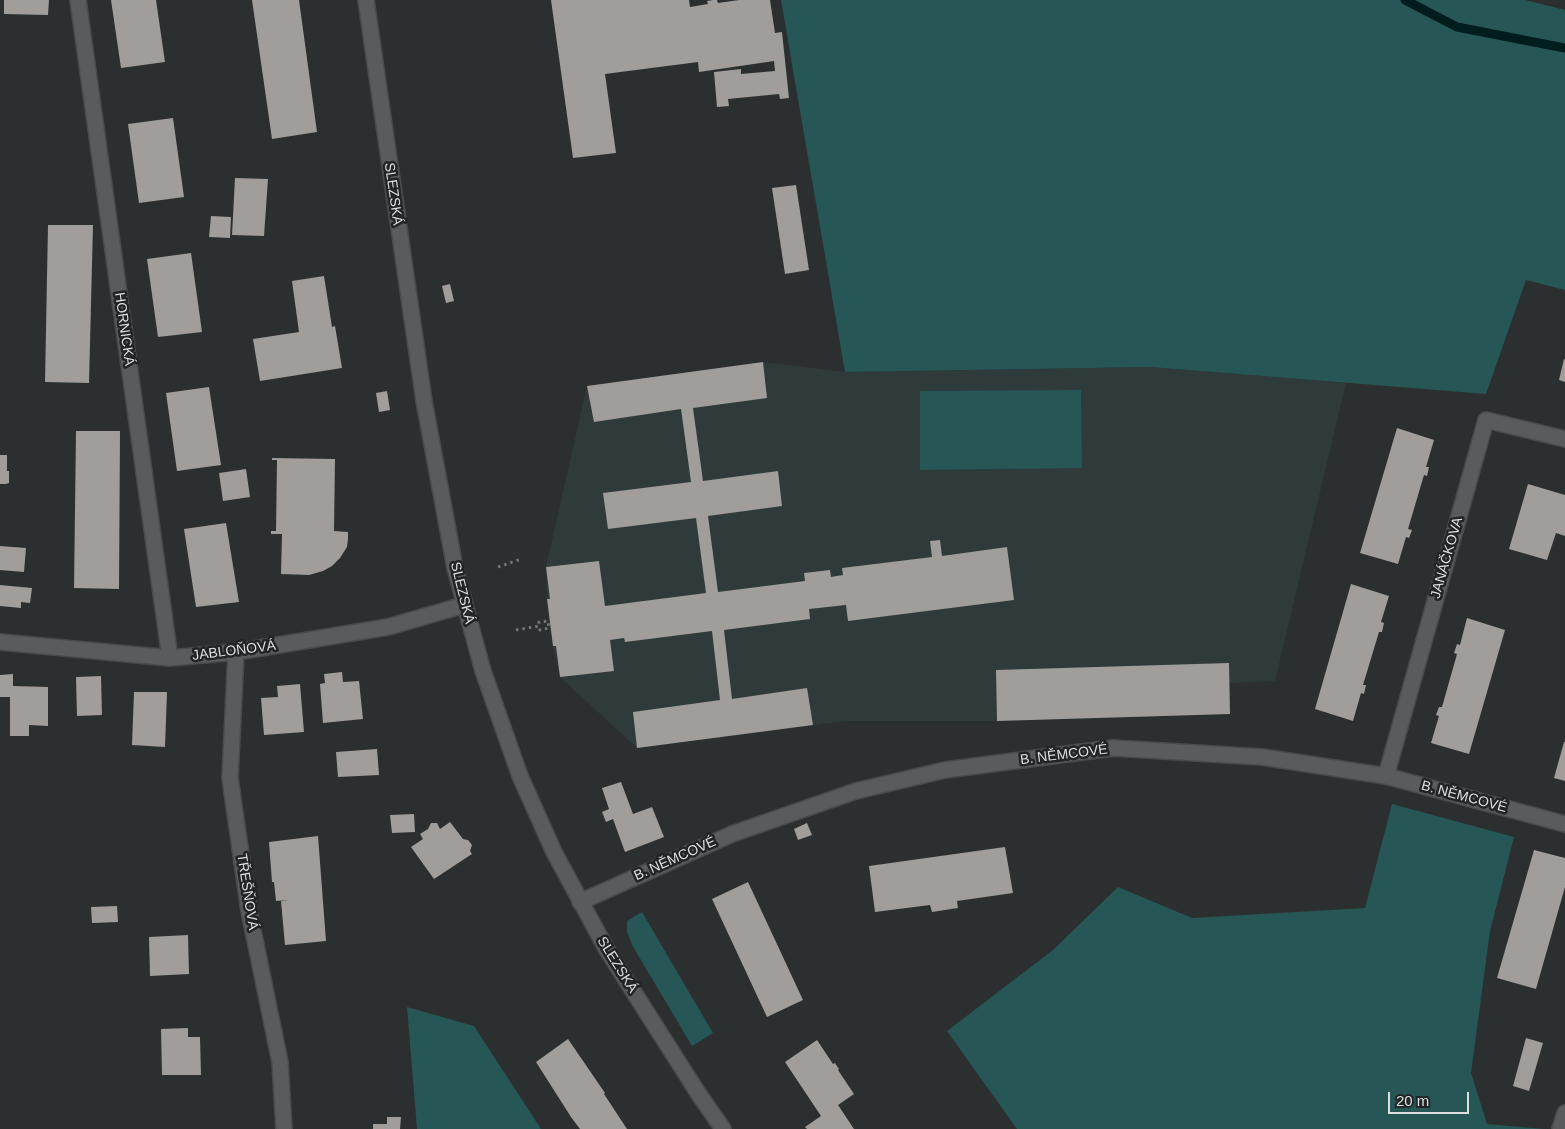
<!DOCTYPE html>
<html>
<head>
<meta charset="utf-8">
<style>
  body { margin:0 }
  #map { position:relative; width:1565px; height:1129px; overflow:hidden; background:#2c2f2f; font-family:Arial,sans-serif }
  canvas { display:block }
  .scale { position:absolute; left:1388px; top:1092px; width:81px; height:22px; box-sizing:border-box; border:2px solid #dddfdf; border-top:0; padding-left:6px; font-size:15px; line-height:18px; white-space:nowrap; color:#dddfdf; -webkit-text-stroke:4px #222525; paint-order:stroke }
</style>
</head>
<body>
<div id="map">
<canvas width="1565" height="1129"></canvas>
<div class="scale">20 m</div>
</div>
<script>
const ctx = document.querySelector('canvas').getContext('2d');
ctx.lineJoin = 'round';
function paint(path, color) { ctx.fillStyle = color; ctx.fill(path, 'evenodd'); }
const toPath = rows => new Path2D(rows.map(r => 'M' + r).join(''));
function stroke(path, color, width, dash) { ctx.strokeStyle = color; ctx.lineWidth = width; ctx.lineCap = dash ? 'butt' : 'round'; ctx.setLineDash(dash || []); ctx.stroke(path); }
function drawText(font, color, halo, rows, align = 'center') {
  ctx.font = font + ' Arial,sans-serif'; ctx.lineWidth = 5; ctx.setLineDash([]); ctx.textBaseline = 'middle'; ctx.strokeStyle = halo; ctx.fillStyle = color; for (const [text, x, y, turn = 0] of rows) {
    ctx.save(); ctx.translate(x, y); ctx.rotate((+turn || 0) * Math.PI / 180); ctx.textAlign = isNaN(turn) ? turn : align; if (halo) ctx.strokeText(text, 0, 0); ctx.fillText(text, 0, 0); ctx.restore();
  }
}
const built = toPath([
  [763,362,845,372,1151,367,1346,383,1275,681,1229,683,1230,714,997,721,845,721,637,748,560,677,553,646,547,599,546,567,587,386]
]);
const green = toPath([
  [781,0,1525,0,1565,10,1565,290,1526,280,1486,394,1151,367,845,372],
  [1081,390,1082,468,920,470,920,391],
  [1392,804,1514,837,1490,931,1471,1073,1487,1124,1544,1129,1017,1129,947,1031,1053,950,1118,887,1192,918,1365,908],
  [642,912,713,1033,692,1046,632,945,627,931,627,921],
  [407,1007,474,1026,541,1129,417,1129]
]);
const stream = toPath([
  [1405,0,1457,27,1565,48]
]);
const building = toPath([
  [4,0,49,0,48,15,4,14],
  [111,0,156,0,165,62,121,68],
  [252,0,299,0,317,132,272,139],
  [551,0,689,0,690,7,708,4,707,1,713,0,717,0,718,3,739,0,770,0,775,33,782,32,789,98,780,99,779,94,728,99,729,106,717,107,714,72,741,69,741,74,775,71,774,61,699,72,698,62,605,74,616,153,573,158],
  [173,118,184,197,139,203,128,124],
  [235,178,268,179,264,236,232,235],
  [796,185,809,270,785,274,772,188],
  [211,216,231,217,230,238,209,237],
  [48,225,93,225,89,383,45,382],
  [191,253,202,332,158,337,147,259],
  [324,276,332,327,335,326,342,368,260,381,253,339,299,332,292,281],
  [450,284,454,301,446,303,442,286],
  [1564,359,1565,359,1565,382,1559,380],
  [763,362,767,398,693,408,703,481,778,471,782,506,708,516,718,592,805,581,804,573,830,570,831,577,843,575,842,568,932,557,930,541,940,540,942,556,1007,547,1014,600,848,621,846,605,809,609,810,619,724,630,732,699,807,688,813,725,637,748,633,712,720,700,712,631,625,642,624,638,610,640,614,671,560,677,556,646,553,646,547,599,550,599,546,567,599,561,605,606,706,593,696,518,608,529,603,493,691,482,681,409,594,422,587,386],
  [209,387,221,465,177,471,166,393],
  [387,391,390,410,379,412,376,393],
  [1397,428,1434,440,1426,467,1429,467,1427,476,1424,475,1408,529,1412,530,1409,538,1406,537,1398,564,1360,553],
  [76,431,120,431,119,589,74,588],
  [0,455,7,455,7,471,9,471,9,483,6,484,0,484],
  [272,458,335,459,334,531,348,532,348,539,347,547,340,558,332,566,323,571,309,575,281,574,282,534,271,534,271,531,276,531,277,460,272,460],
  [246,469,250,497,223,501,219,473],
  [1528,484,1565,495,1565,536,1556,533,1547,560,1509,549],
  [226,523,239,602,196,607,184,529],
  [0,546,26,548,24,572,0,570],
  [1351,584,1389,596,1381,622,1384,623,1382,632,1379,632,1363,685,1366,685,1364,694,1361,693,1353,721,1315,709],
  [0,585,32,588,30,603,21,602,21,608,0,606],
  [1467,618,1505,630,1469,754,1431,743,1439,716,1436,715,1439,707,1442,707,1457,654,1454,653,1457,644,1460,645],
  [1229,663,1230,714,997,721,996,670],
  [342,672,343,682,359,681,363,719,323,723,320,684,325,683,324,674],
  [13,674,13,686,48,687,48,726,29,725,29,736,10,736,10,697,0,697,0,675],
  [101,676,102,715,77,716,76,677],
  [300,684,304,732,264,735,261,698,278,697,277,686],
  [134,692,167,692,165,747,132,745],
  [1564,742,1565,742,1565,781,1554,778],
  [377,749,379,775,338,777,336,752],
  [621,782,633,814,652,807,664,837,625,852,613,819,606,822,602,812,609,809,602,788],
  [414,814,415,832,392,833,390,815],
  [450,822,463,839,468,840,472,845,470,851,472,854,434,879,411,847,423,839,420,834,428,829,431,823,437,823,440,829],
  [807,823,812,835,798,840,794,829],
  [318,836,326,941,285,945,281,901,288,900,276,901,274,882,272,882,269,842],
  [1005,847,1013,893,957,901,958,908,932,912,930,905,875,912,869,866],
  [1534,850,1565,858,1565,887,1536,989,1497,978],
  [748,882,803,1000,767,1017,712,899],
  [117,906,118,922,92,923,91,907],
  [188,935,189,974,150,976,149,937],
  [188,1028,188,1037,200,1037,201,1075,162,1075,161,1029],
  [1526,1038,1543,1043,1529,1091,1513,1086],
  [568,1039,605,1093,604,1094,627,1129,580,1129,571,1117,536,1062],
  [817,1040,833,1064,835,1063,839,1069,838,1070,854,1094,838,1105,854,1129,807,1129,805,1127,821,1116,785,1062],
  [387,1117,401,1117,400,1129,373,1129,373,1124,387,1124]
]);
const path = toPath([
  [498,567,521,559],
  [516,630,539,626,540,630,549,628,548,621,539,622,539,626]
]);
const minor = toPath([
  [78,0,170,658],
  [0,642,170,658,236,652,388,627,464,605],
  [236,652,230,778,249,911,280,1062,284,1129],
  [1386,776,1486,420,1565,439],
  [580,902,732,834,856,791,945,770,1113,748,1262,757,1386,776,1565,824],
  [1560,1129,1565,1113]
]);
const tertiary = toPath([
  [366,0,424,401,455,568,483,671,520,776,554,852,607,950,698,1093,723,1129]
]);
const streetNames = [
  ["SLEZSKÁ",393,194,82],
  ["HORNICKÁ",124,329,82],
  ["JANÁČKOVA",1447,558,-74],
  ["SLEZSKÁ",462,593,76],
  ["JABLOŇOVÁ",234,651,-7],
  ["B. NĚMCOVÉ",1064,755,-7],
  ["B. NĚMCOVÉ",1464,797,15],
  ["B. NĚMCOVÉ",675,859,-24],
  ["TŘEŠŇOVÁ",247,892,81],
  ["SLEZSKÁ",617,965,58]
];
paint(built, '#2f3a3a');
paint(green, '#265656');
stroke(stream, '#001c1d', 9);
paint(building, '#a09d9b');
stroke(minor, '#484b4b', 18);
stroke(tertiary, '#484b4b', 18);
stroke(path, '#737575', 3, [2.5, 4]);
stroke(minor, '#595c5d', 15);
stroke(tertiary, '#595c5d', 15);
drawText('14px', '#dddfdf', '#222525', streetNames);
</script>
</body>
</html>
